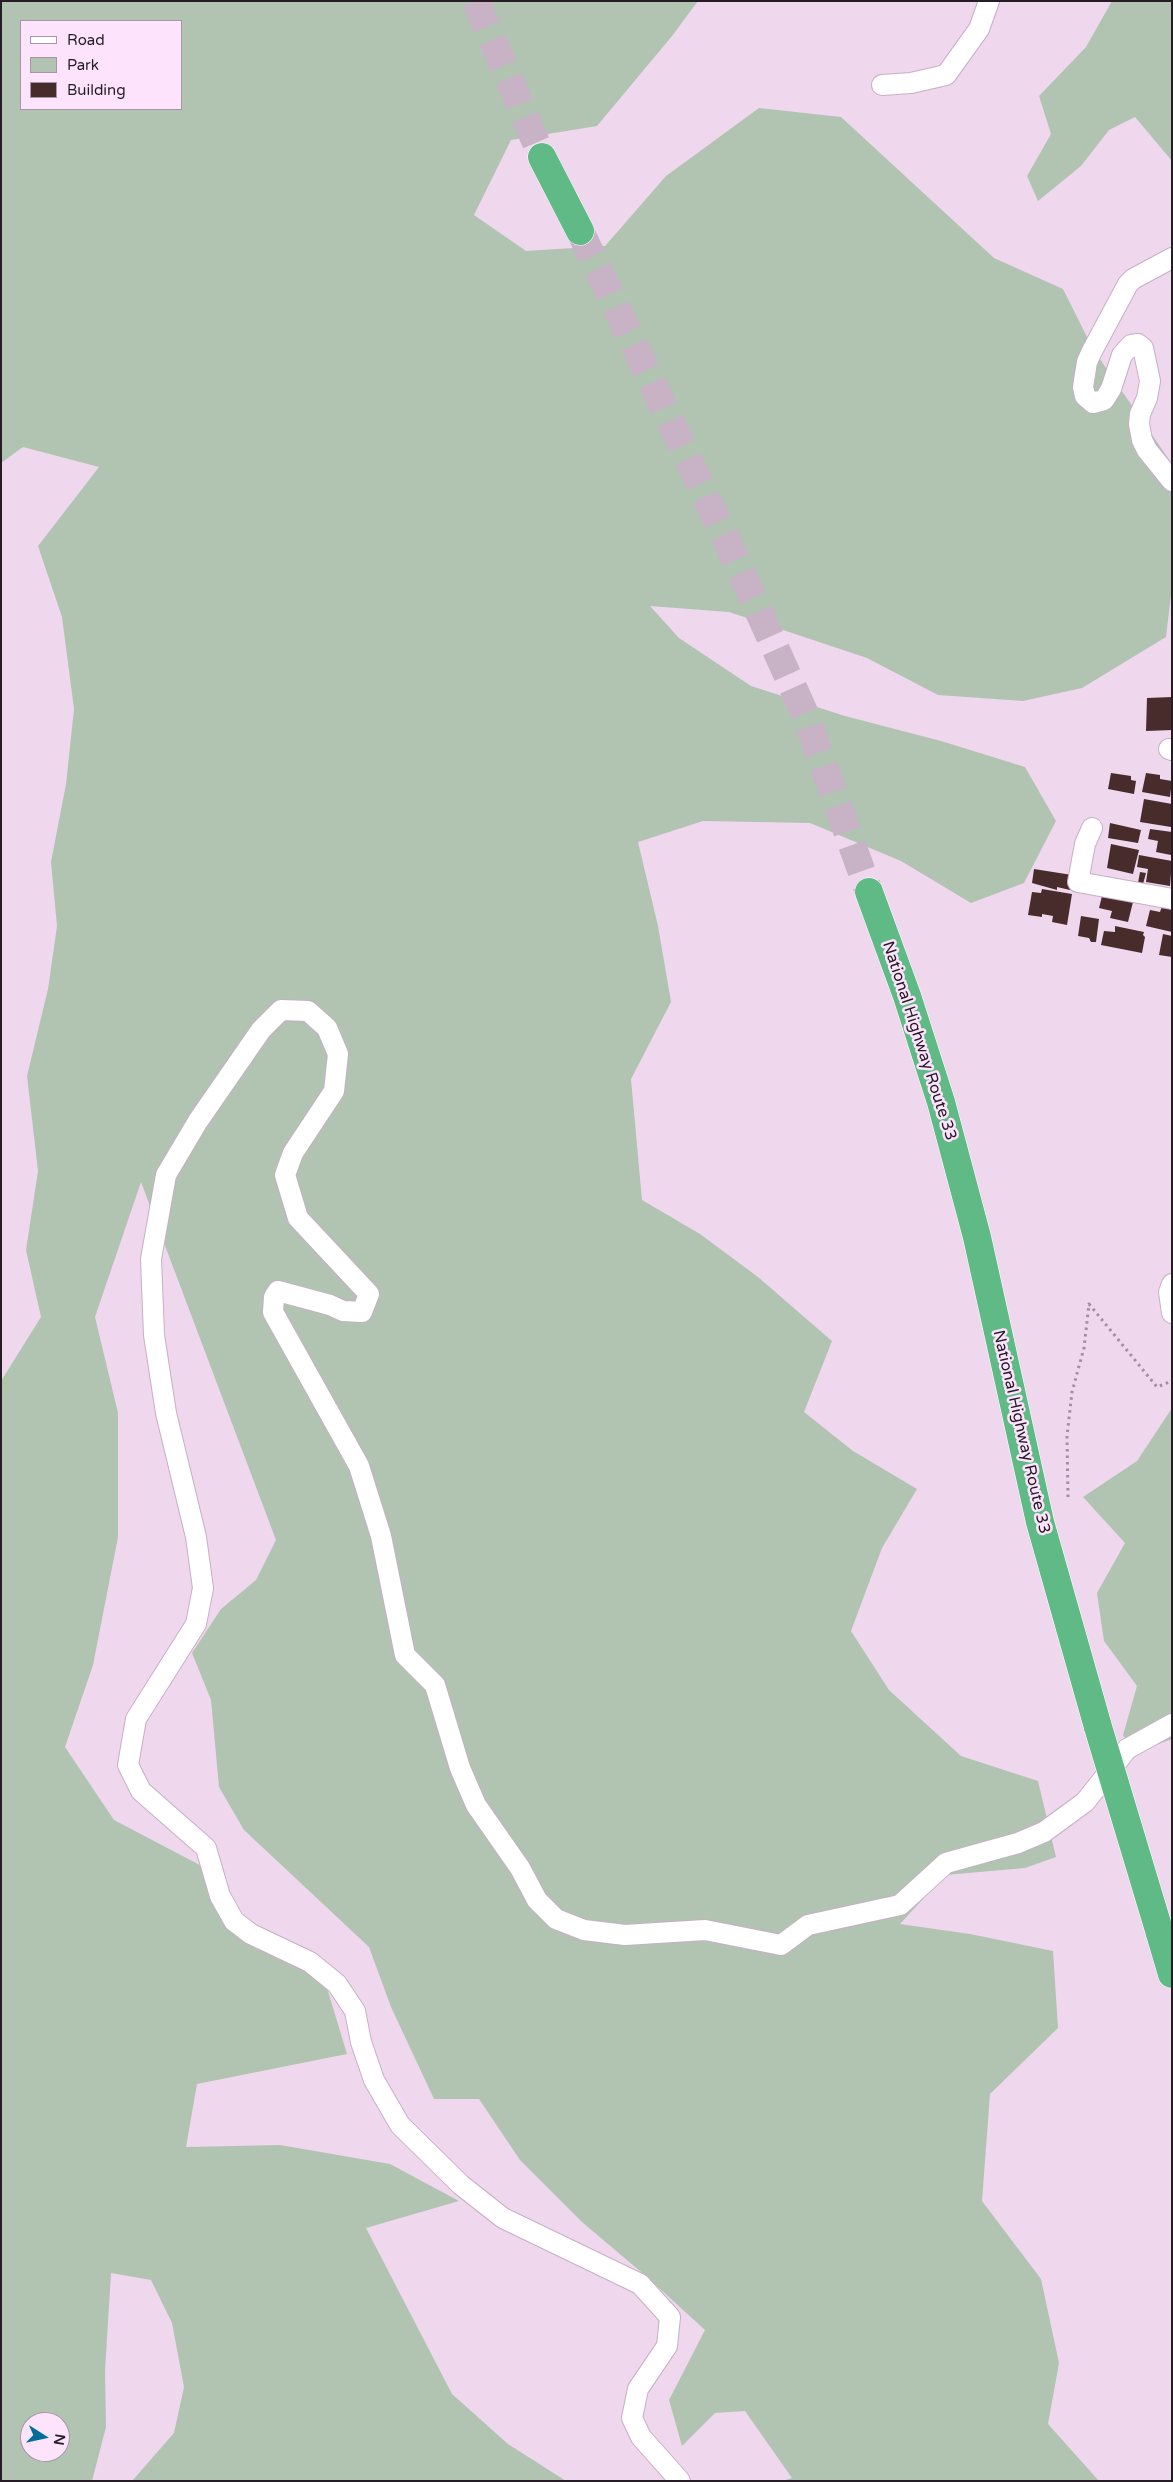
<!DOCTYPE html>
<html>
<head>
<meta charset="utf-8">
<style>
  body { margin:0 }
  #map { position:relative; width:1173px; height:2482px; overflow:hidden; background:#efd7ee; font-family:"Varela Round",sans-serif }
  canvas { display:block }
  .frame { position:absolute; inset:0; border:2px solid #251c25; pointer-events:none }
  .legend { position:absolute; left:20px; top:20px; width:162px; height:90px; box-sizing:border-box; background:#fde4fc; border:1px solid #a794a6; margin:0; padding:6px 9px; list-style:none; font-size:15px; color:#251c25 }
  .legend li { display:flex; align-items:center; gap:10px; height:25px }
  .legend b { width:25px; border:1px solid #a794a6 }
  .north { position:absolute; left:20px; top:2412px; width:50px; height:50px; box-sizing:border-box; background:#fde4fc; border:1px solid #a794a6; border-radius:50%; rotate:100deg; font-size:14px; font-weight:700; line-height:20px; text-align:center; color:#251c25 }
  .north::after { content:''; display:block; margin:auto; width:18px; height:22px; background:#006e9a; clip-path:polygon(50% 0,100% 100%,50% 72%,0 100%) }
</style>
</head>
<body>
<div id="map">
<canvas width="1173" height="2482"></canvas>
<div class="frame"></div>
<ul class="legend">
<li><b style="height:6px;background:#fff"></b>Road</li>
<li><b style="height:14px;background:#b1c4b2"></b>Park</li>
<li><b style="height:14px;background:#472c2b"></b>Building</li>
</ul>
<div class="north">N</div>
</div>
<script>
const ctx = document.querySelector('canvas').getContext('2d');
ctx.lineJoin = 'round';
function paint(path, color) { ctx.fillStyle = color; ctx.fill(path, 'evenodd'); }
const toPath = rows => new Path2D(rows.map(r => 'M' + r).join(''));
function stroke(path, color, width, dash) { ctx.strokeStyle = color; ctx.lineWidth = width; ctx.lineCap = dash ? 'butt' : 'round'; ctx.setLineDash(dash || []); ctx.stroke(path); }
function drawText(font, color, halo, rows, align = 'center') {
  ctx.font = font + ' "Varela Round",sans-serif'; ctx.lineWidth = 5; ctx.setLineDash([]); ctx.textBaseline = 'middle'; ctx.strokeStyle = halo; ctx.fillStyle = color; for (const [text, x, y, turn = 0] of rows) {
    ctx.save(); ctx.translate(x, y); ctx.rotate((+turn || 0) * Math.PI / 180); ctx.textAlign = isNaN(turn) ? turn : align; if (halo) ctx.strokeText(text, 0, 0); ctx.fillText(text, 0, 0); ctx.restore();
  }
}
const green = toPath([
  [1,1,698,1,672,36,597,126,511,140,474,215,526,251,605,246,666,176,759,108,841,117,994,258,1063,289,1093,349,1172,464,1172,587,1166,637,1082,688,1023,701,938,695,867,658,729,612,650,606,679,638,751,686,845,716,941,741,1025,767,1056,821,1024,883,971,903,901,861,810,823,703,821,638,842,658,926,671,1002,631,1079,642,1200,700,1234,758,1277,832,1341,804,1412,853,1451,917,1489,882,1548,851,1631,889,1690,961,1756,1038,1781,1056,1857,1025,1868,945,1875,900,1924,970,1934,1053,1951,1058,2028,990,2094,982,2201,1041,2279,1059,2363,1048,2424,1099,2481,782,2481,792,2478,745,2411,715,2413,682,2446,669,2400,705,2330,647,2277,582,2222,520,2160,479,2099,434,2099,391,2007,369,1947,244,1830,219,1787,211,1700,192,1653,221,1609,256,1580,276,1540,141,1182,95,1317,118,1413,118,1537,93,1665,65,1747,114,1820,215,1873,233,1912,327,1988,347,2054,197,2084,186,2147,280,2145,390,2164,459,2201,366,2228,452,2394,508,2444,566,2481,132,2481,174,2433,184,2387,172,2323,151,2280,111,2273,105,2371,106,2427,92,2481,1,2481,1,1381,41,1317,26,1250,38,1171,27,1076,48,989,57,926,51,862,66,784,74,709,62,617,38,546,99,467,23,447,1,463],
  [21,21,181,21,181,109,21,109],
  [30,2422,60,2422,60,2452,30,2452],
  [1112,1,1172,1,1172,161,1135,117,1109,130,1081,166,1038,201,1027,176,1051,134,1039,96,1086,47],
  [1172,1408,1172,1739,1134,1753,1123,1735,1137,1686,1104,1641,1097,1593,1125,1543,1083,1497,1137,1461]
]);
const building = toPath([
  [1172,697,1172,730,1146,731,1147,698],
  [1111,773,1131,776,1131,780,1136,781,1134,794,1108,789],
  [1146,773,1160,775,1160,779,1172,781,1170,797,1142,792],
  [1144,799,1172,804,1171,827,1140,822],
  [1110,823,1141,830,1138,843,1108,838],
  [1150,829,1172,832,1171,855,1156,852,1158,841,1148,839],
  [1111,844,1139,850,1133,874,1107,868],
  [1139,855,1172,861,1170,886,1146,882,1148,869,1137,867],
  [1034,869,1072,875,1070,890,1057,887,1057,890,1032,883],
  [1140,872,1146,873,1143,884,1138,883],
  [1042,889,1072,894,1067,925,1052,922,1053,916,1042,914,1042,917,1028,915,1032,892,1041,893],
  [1102,896,1133,902,1128,922,1110,918,1112,911,1099,908],
  [1162,906,1172,908,1172,932,1146,926,1150,910,1160,912],
  [1081,916,1099,919,1096,942,1091,942,1089,938,1078,936],
  [1115,926,1144,932,1143,935,1145,937,1142,953,1101,945,1104,931,1115,932],
  [1163,934,1172,936,1172,957,1159,955]
]);
const trunkTunnel = toPath([
  [476,1,542,157],
  [580,231,726,539,805,714,869,892]
]);
const path = toPath([
  [1068,1497,1067,1436,1072,1392,1084,1348,1089,1304,1157,1387,1172,1381]
]);
const minor = toPath([
  [882,85,911,83,946,75,979,29,989,1],
  [1172,258,1133,279,1128,284,1092,351,1087,362,1083,387,1085,396,1093,403,1104,400,1111,389,1122,355,1131,345,1138,344,1143,348,1150,381,1147,398,1140,414,1139,424,1142,440,1147,450,1172,481],
  [1169,749,1172,750],
  [1092,828,1085,844,1078,882,1172,899],
  [1172,1284,1169,1292,1172,1313],
  [680,2481,641,2437,632,2418,638,2389,667,2346,670,2317,640,2284,503,2218,461,2185,400,2125,374,2080,361,2042,355,2011,337,1984,310,1962,251,1934,234,1921,220,1896,206,1848,141,1791,128,1765,136,1719,196,1624,203,1588,196,1537,166,1413,154,1335,151,1259,166,1175,198,1121,261,1030,281,1010,308,1011,327,1028,338,1054,334,1091,293,1153,285,1175,298,1218,369,1294,362,1312,343,1311,330,1305,278,1291,274,1297,273,1312,359,1466,381,1536,405,1655,435,1685,460,1768,476,1805,520,1868,537,1900,556,1919,584,1930,625,1935,705,1930,781,1945,808,1925,900,1905,946,1863,1018,1843,1044,1832,1085,1802,1127,1749,1172,1724]
]);
const trunk = toPath([
  [542,157,580,231],
  [869,892,907,996,941,1102,977,1237,1040,1522,1098,1727],
  [1159,1930,1172,1974]
]);
const trunkBridge = toPath([
  [1098,1727,1159,1930]
]);
const streetNames = [
  ["National Highway Route 33",919,1041,72],
  ["National Highway Route 33",1021,1432,77]
];
paint(green, '#b1c4b2');
paint(building, '#472c2b');
stroke(trunkTunnel, '#c7b2c6', 28, [28, 14]);
stroke(minor, '#c7afc5', 22);
stroke(trunk, '#fff', 29);
stroke(path, '#a18ea0', 3, [2.5, 4]);
stroke(minor, '#fff', 20);
stroke(trunk, '#5fba86', 28);
stroke(trunkBridge, '#fff', 29, []);
stroke(trunkBridge, '#5fba86', 28);
drawText('16px', '#251c25', '#fde4fc', streetNames);
</script>
</body>
</html>
